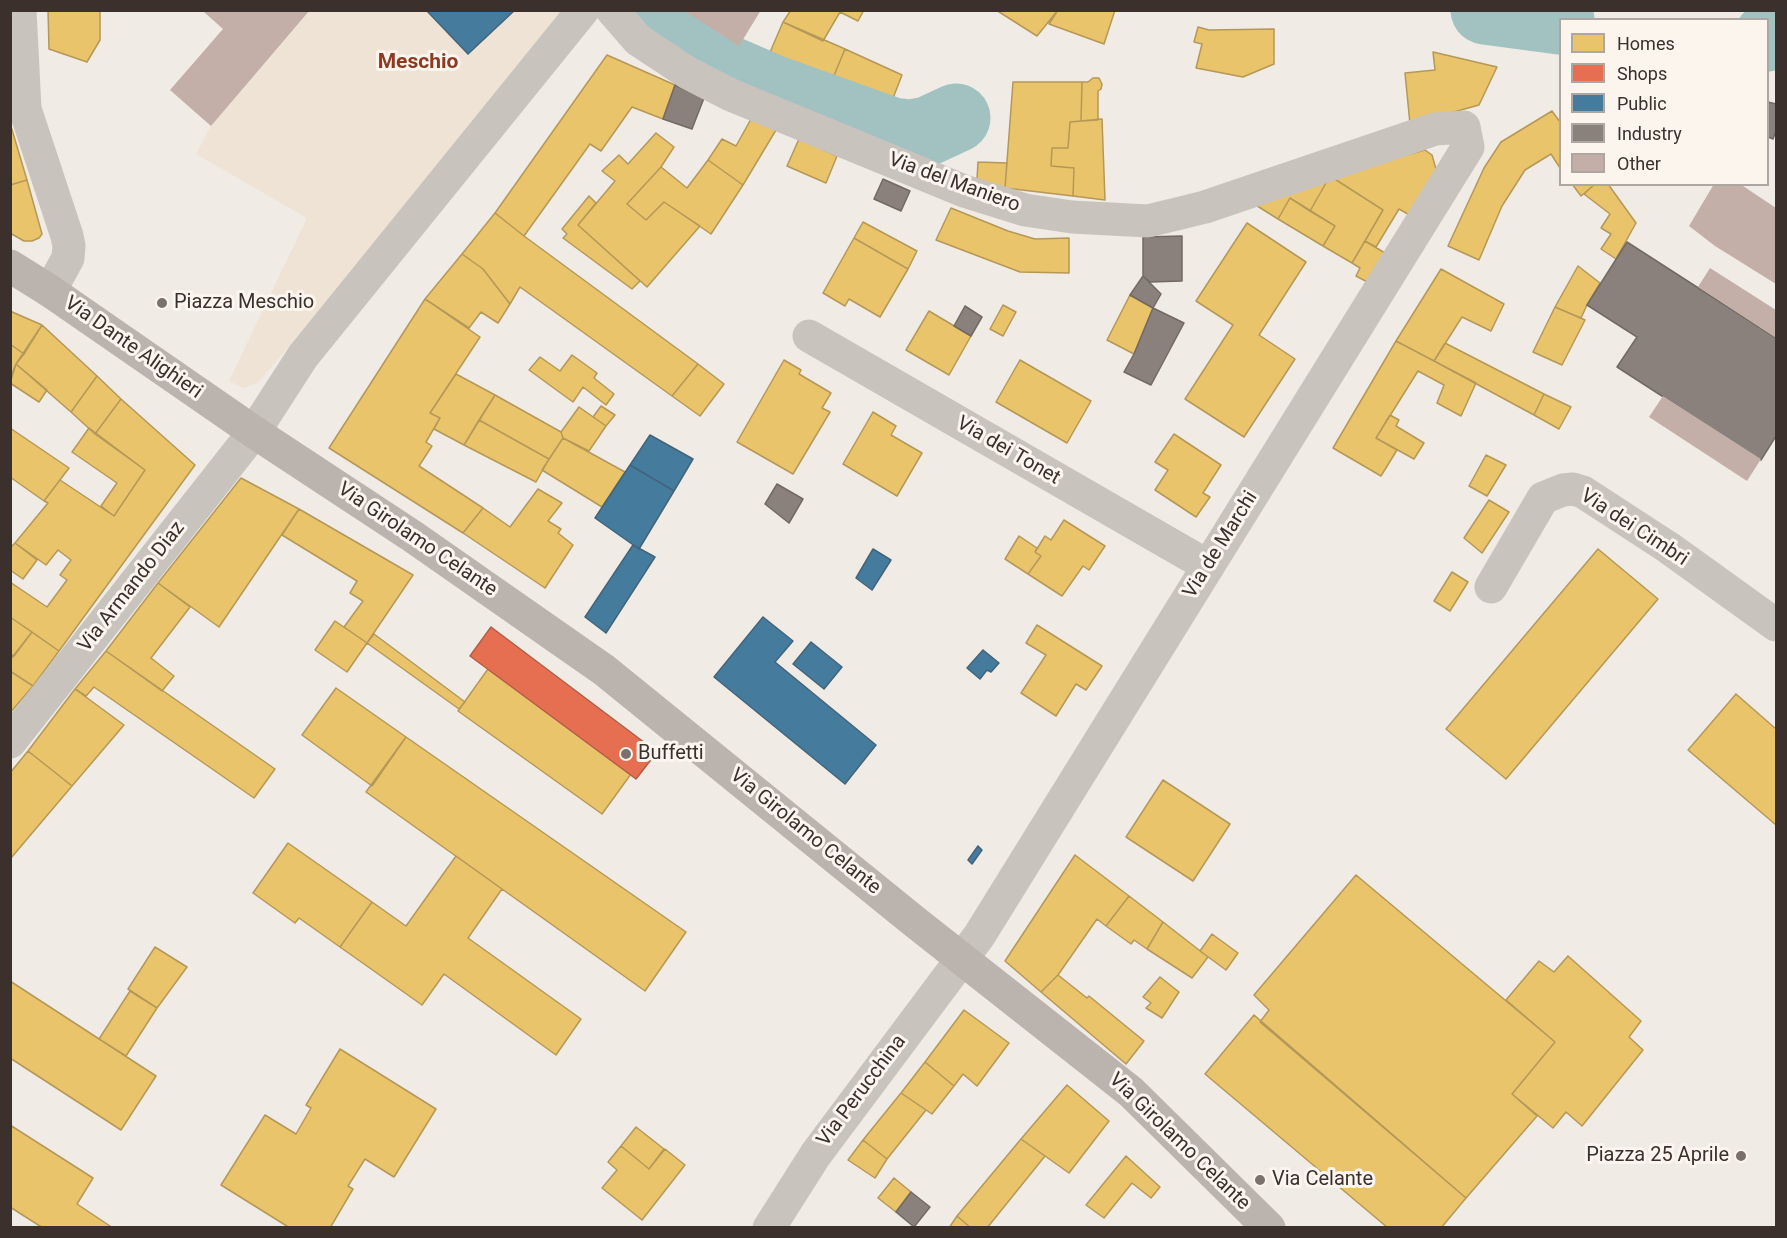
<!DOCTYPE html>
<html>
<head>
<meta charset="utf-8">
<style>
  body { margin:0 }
  #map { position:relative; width:1787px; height:1238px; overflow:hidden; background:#f0ebe5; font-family:Roboto,sans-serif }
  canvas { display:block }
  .frame { position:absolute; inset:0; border:12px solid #3b302b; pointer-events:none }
  .legend { position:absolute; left:1559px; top:18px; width:210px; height:168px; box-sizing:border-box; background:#fbf5ee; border:2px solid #aea6a0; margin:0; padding:8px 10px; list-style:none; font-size:18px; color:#3b302b }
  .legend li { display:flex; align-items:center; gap:12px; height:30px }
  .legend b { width:30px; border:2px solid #aea6a0 }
</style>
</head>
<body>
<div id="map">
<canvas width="1787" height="1238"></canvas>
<div class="frame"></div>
<ul class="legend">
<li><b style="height:16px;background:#e9c46a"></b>Homes</li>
<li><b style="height:16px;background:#e76f51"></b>Shops</li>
<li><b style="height:16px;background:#457b9d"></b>Public</li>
<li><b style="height:16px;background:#8a817c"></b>Industry</li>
<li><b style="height:16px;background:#c3afa7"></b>Other</li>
</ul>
</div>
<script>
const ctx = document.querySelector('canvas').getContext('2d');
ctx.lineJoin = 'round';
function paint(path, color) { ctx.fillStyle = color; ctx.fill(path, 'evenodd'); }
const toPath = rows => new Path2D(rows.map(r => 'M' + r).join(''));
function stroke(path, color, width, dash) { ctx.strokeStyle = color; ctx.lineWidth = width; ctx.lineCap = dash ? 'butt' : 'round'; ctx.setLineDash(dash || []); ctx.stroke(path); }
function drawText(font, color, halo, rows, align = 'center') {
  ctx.font = font + ' Roboto,sans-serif'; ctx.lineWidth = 6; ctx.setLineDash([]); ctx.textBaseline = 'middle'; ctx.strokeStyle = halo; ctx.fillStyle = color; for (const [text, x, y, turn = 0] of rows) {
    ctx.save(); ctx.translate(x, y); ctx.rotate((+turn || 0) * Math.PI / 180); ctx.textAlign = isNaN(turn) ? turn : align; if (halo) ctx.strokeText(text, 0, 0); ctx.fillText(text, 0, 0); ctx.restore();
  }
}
const plaza = toPath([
  [310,11,426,11,468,54,515,11,571,11,258,383,243,388,229,381,307,218,196,154,211,126]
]);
const homes = toPath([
  [48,10,100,10,100,40,87,62,49,49,48,10],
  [791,10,864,10,858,21,840,12,823,41,783,22,791,10],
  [996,10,1058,10,1037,36,996,10],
  [1058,10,1115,10,1104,44,1049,24,1058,10],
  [783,22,845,49,828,90,765,64,783,22],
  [1198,27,1209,30,1274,29,1274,64,1243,77,1196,68,1202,44,1194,42,1198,27],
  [845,49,902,75,888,111,828,90,845,49],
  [1433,52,1497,67,1479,105,1410,124,1405,73,1435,70,1433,52],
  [607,55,675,85,663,119,632,107,601,151,590,144,524,236,495,213,607,55],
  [1093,78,1099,78,1102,84,1101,89,1098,91,1098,120,1081,121,1082,82,1088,82,1093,78],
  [1013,82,1082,82,1081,121,1070,122,1068,148,1052,148,1051,166,1074,168,1073,196,1005,188,1013,82],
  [1552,111,1560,122,1560,168,1551,154,1525,170,1502,206,1479,260,1448,246,1484,168,1501,142,1552,111],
  [751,119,776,130,743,185,708,160,722,139,736,146,751,119],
  [1102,119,1105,200,1073,196,1074,168,1051,166,1052,148,1068,148,1070,122,1102,119],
  [10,123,27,180,10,185,10,123],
  [656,133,674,147,661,167,627,204,646,220,664,202,700,226,647,287,578,225,615,181,602,171,619,155,628,164,656,133],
  [799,139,837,156,826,183,787,166,799,139],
  [1425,150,1432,155,1436,169,1413,217,1399,209,1376,247,1365,241,1383,210,1330,176,1425,150],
  [708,160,743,185,711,234,664,202,646,220,627,204,661,167,687,188,708,160],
  [978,162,1007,163,1005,188,977,179,978,162],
  [1330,176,1310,211,1290,198,1278,219,1254,204,1330,176],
  [1330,176,1383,210,1352,263,1323,246,1335,226,1310,211,1330,176],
  [27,180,42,234,39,238,32,241,24,241,10,233,10,185,27,180],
  [1572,184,1595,184,1581,196,1572,184],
  [1595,184,1608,184,1636,223,1616,259,1601,249,1611,234,1601,228,1610,214,1584,194,1595,184],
  [589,196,596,203,578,225,640,281,632,289,563,238,567,234,562,229,589,196],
  [1290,198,1335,226,1323,246,1278,219,1290,198],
  [951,208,1008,231,1035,239,1069,238,1069,273,1020,272,936,240,951,208],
  [495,213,524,236,698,364,672,396,520,287,510,304,483,269,462,254,495,213],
  [863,222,917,251,908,269,854,238,863,222],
  [1247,223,1306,262,1259,335,1295,359,1244,437,1185,399,1233,325,1196,301,1247,223],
  [854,238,908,269,880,317,849,299,845,306,823,293,854,238],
  [1365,241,1390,256,1373,285,1356,276,1360,268,1352,263,1365,241],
  [462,254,483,269,510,304,498,323,481,312,469,328,425,299,462,254],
  [1578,266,1600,283,1587,305,1581,318,1555,307,1578,266],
  [1441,269,1504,304,1491,331,1462,317,1434,361,1396,341,1441,269],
  [1130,295,1153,308,1134,354,1107,340,1130,295],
  [425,299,480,337,430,413,440,418,426,442,432,446,419,466,483,508,463,533,329,448,425,299],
  [1003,305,1016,312,1003,336,990,329,1003,305],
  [1555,307,1585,320,1562,365,1533,352,1555,307],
  [10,311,42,325,24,354,10,344,10,311],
  [929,311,971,336,949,375,906,350,929,311],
  [42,325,97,376,71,412,16,364,42,325],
  [1396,341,1476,383,1461,416,1437,403,1444,385,1418,371,1376,438,1397,450,1381,476,1333,448,1396,341],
  [1445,343,1544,394,1534,415,1434,361,1445,343],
  [10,344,24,354,16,364,10,378,10,344],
  [572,355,597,373,594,378,614,394,606,405,583,387,573,402,529,370,540,357,560,371,572,355],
  [784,360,801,370,799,374,831,393,822,408,830,412,793,474,737,442,784,360],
  [1020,360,1091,401,1067,443,996,402,1020,360],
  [16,364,47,390,39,402,10,383,16,364],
  [698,364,724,384,700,416,672,396,698,364],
  [456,374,495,395,464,445,434,429,440,418,430,413,456,374],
  [97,376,121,399,95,434,71,412,97,376],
  [1544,394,1571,407,1559,429,1534,415,1544,394],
  [495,395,561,432,563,438,549,459,479,420,495,395],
  [121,399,195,465,59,651,10,617,10,582,47,607,67,580,60,575,71,560,58,550,46,565,15,543,48,503,44,501,60,480,114,516,145,470,95,434,121,399],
  [601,406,615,415,606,426,593,417,601,406],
  [579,407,606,426,589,451,563,438,561,432,579,407],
  [873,412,896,426,891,435,922,453,897,496,843,464,873,412],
  [1390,415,1399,420,1396,426,1424,443,1414,459,1376,438,1390,415],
  [479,420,549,459,536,482,464,445,479,420],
  [10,428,69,468,44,501,10,477,10,428],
  [89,428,145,470,114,516,101,506,117,483,72,452,89,428],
  [1174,434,1221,465,1203,493,1210,497,1196,517,1155,490,1168,470,1155,462,1174,434],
  [563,438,625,472,602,507,542,470,563,438],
  [1486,455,1506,465,1487,496,1469,486,1486,455],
  [241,478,299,509,219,627,158,583,241,478],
  [538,489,562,503,548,521,561,529,558,533,573,545,545,588,463,533,483,508,510,527,538,489],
  [1489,500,1509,512,1482,553,1464,538,1489,500],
  [299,509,413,575,367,643,344,627,363,601,350,593,357,581,282,535,299,509],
  [1064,520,1105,546,1089,570,1083,566,1062,596,1028,574,1041,556,1035,552,1045,536,1051,540,1064,520],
  [1019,536,1037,548,1035,552,1041,556,1028,574,1005,559,1019,536],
  [15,543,37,560,23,579,10,570,10,548,15,543],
  [1598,549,1658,599,1506,779,1446,729,1598,549],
  [1452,572,1468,582,1450,611,1434,601,1452,572],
  [158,583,190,607,151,658,174,676,162,691,106,651,158,583],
  [10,617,32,632,14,656,10,654,10,617],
  [335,621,367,643,347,672,315,650,335,621],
  [1037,625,1102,666,1086,690,1076,684,1056,716,1021,693,1046,655,1026,643,1037,625],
  [32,632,59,651,33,686,10,671,10,660,32,632],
  [374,634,465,702,459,709,367,643,374,634],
  [106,651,275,769,254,798,94,687,86,696,75,689,106,651],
  [488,669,631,774,602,814,458,711,488,669],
  [10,671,33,686,10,713,10,671],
  [336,688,406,737,372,786,302,735,336,688],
  [75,689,124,725,72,786,28,751,75,689],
  [1736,694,1776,729,1776,825,1688,750,1736,694],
  [406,737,686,932,645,991,366,792,406,737],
  [28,751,72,786,11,858,10,773,28,751],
  [1163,780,1230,824,1193,881,1126,837,1163,780],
  [288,843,372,902,340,947,299,918,295,923,253,893,288,843],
  [1075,855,1129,896,1106,926,1097,919,1058,975,1041,992,1005,961,1075,855],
  [456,856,502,889,468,938,581,1019,556,1055,444,974,422,1005,340,947,372,902,406,926,456,856],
  [1356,875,1555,1042,1512,1094,1537,1116,1466,1198,1260,1022,1269,1010,1254,995,1356,875],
  [1129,896,1163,922,1147,949,1134,940,1131,944,1106,926,1129,896],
  [1163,922,1208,957,1192,978,1147,949,1163,922],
  [1212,934,1238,953,1226,970,1200,951,1212,934],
  [155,947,187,967,157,1008,128,989,155,947],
  [1568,956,1641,1021,1629,1037,1643,1050,1582,1126,1566,1112,1553,1128,1512,1094,1555,1042,1506,1000,1539,961,1554,972,1568,956],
  [1058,975,1087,998,1089,996,1144,1041,1126,1064,1041,992,1058,975],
  [1160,977,1179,992,1162,1018,1146,1008,1151,1003,1143,997,1160,977],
  [10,981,156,1076,121,1130,10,1058,10,981],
  [130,991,157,1008,126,1056,99,1039,130,991],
  [964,1010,1009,1043,977,1086,963,1074,954,1086,925,1062,964,1010],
  [1254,1015,1466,1198,1441,1228,1388,1228,1205,1074,1254,1015],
  [340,1049,436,1109,394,1177,365,1159,348,1186,353,1189,330,1228,290,1228,221,1185,265,1115,296,1134,311,1108,306,1105,340,1049],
  [925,1062,954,1086,932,1114,901,1093,925,1062],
  [1067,1085,1109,1121,1069,1173,1021,1139,1067,1085],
  [901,1093,926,1110,887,1159,863,1140,901,1093],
  [10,1125,93,1178,77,1204,113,1228,43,1228,10,1207,10,1125],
  [636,1127,664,1149,649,1169,621,1146,636,1127],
  [1021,1139,1045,1156,987,1228,971,1228,957,1216,1021,1139],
  [863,1140,887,1159,875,1178,848,1160,863,1140],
  [621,1146,649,1169,665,1149,685,1165,642,1220,602,1188,617,1170,608,1162,621,1146],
  [1126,1156,1160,1187,1151,1198,1132,1183,1104,1218,1086,1205,1126,1156],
  [894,1178,911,1192,896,1212,878,1198,894,1178],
  [957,1216,971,1228,949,1228,957,1216]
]);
const shops = toPath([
  [491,627,657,752,636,779,470,656,491,627]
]);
const public = toPath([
  [426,10,515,10,468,54,426,10],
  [650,435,693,459,674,491,630,465,650,435],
  [630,465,674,491,639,549,595,518,630,465],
  [633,545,655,557,606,633,585,617,633,545],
  [873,549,891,560,872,590,856,578,873,549],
  [763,617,793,641,775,662,876,745,845,784,714,677,763,617],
  [811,642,842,667,824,689,793,664,811,642],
  [983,650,999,663,991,672,987,670,980,679,967,668,983,650],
  [978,846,982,850,972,864,968,860,978,846]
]);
const industry = toPath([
  [675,85,704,98,692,129,663,119,675,85],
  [1768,102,1776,104,1776,131,1773,139,1768,137,1768,102],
  [883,179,910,191,901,211,874,199,883,179],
  [1182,236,1182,281,1150,282,1143,276,1143,237,1182,236],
  [1627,242,1776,338,1776,436,1761,460,1617,367,1637,337,1587,305,1627,242],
  [1143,276,1161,294,1153,308,1130,295,1143,276],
  [965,306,982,317,971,336,954,326,965,306],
  [1153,308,1184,323,1151,385,1124,372,1134,354,1153,308],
  [777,484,803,499,789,523,765,504,777,484],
  [911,1192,930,1207,914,1227,896,1212,911,1192]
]);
const stream = toPath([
  [1768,52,1776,58]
]);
const river = toPath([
  [651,10,683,44,721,67,772,89,892,132,910,134,928,131,956,118],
  [1485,10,1560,20],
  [1768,37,1776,33]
]);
const building = toPath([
  [206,10,310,10,211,126,170,90,223,29,204,12],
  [683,10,761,10,739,46],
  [1714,184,1740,184,1776,208,1776,284,1715,246,1689,226],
  [1710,268,1776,310,1776,338,1698,287],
  [1663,396,1761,459,1747,481,1649,417]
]);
const street = toPath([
  [20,10,25,109,67,236,69,246,68,258,50,291],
  [612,10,638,40,688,73,731,95,964,191,1025,210,1072,217,1148,221,1205,207,1435,129,1464,127,1468,147,979,936,816,1154,769,1228],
  [809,336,1208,566],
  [1491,587,1543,498,1563,490,1573,489,1583,492,1669,548,1776,625],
  [10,742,254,432,303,356,583,10]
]);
const secondary = toPath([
  [10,266,50,291,254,432,412,536,604,670,915,922,1131,1092,1269,1228]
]);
const markers = [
  [162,303,6,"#7a716c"],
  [626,754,6,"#7a716c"],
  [1741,1156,6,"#7a716c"],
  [1260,1180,6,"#7a716c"]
];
const streetNames = [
  ["Via del Maniero",954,183,20],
  ["Via Dante Alighieri",133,348,35],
  ["Via dei Tonet",1008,451,30],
  ["Via dei Cimbri",1634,528,33],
  ["Via Girolamo Celante",417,540,34],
  ["Via de Marchi",1221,545,-58],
  ["Via Armando Diaz",132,587,-52],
  ["Via Girolamo Celante",805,832,39],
  ["Via Perucchina",862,1091,-53],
  ["Via Girolamo Celante",1179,1142,44]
];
const poiNames = [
  ["Piazza Meschio",174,303],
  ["Buffetti",638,754],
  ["Piazza 25 Aprile",1729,1156,"right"],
  ["Via Celante",1272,1180]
];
const neighbourhoodNames = [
  ["Meschio",418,63]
];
paint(plaza, '#eee3d5');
paint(homes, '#e9c46a');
stroke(homes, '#b59857', 1.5);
paint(shops, '#e76f51');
stroke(shops, '#b35c46', 1.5);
paint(public, '#457b9d');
stroke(public, '#42647b', 1.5);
paint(industry, '#8a817c');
stroke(industry, '#726964', 1.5);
stroke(stream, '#a1c2c1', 12);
stroke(river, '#a1c2c1', 69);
paint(building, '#c3afa7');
stroke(street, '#c9c3be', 33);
stroke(secondary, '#bab3ae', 33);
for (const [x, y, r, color] of markers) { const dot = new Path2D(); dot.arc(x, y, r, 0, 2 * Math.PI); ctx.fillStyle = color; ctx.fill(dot); stroke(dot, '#fbf5ee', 2); }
drawText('20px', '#3b302b', '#fbf5ee', streetNames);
drawText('20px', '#3b302b', '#fbf5ee', poiNames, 'left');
drawText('bold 21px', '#8c3b22', '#fbf5ee', neighbourhoodNames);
</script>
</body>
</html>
